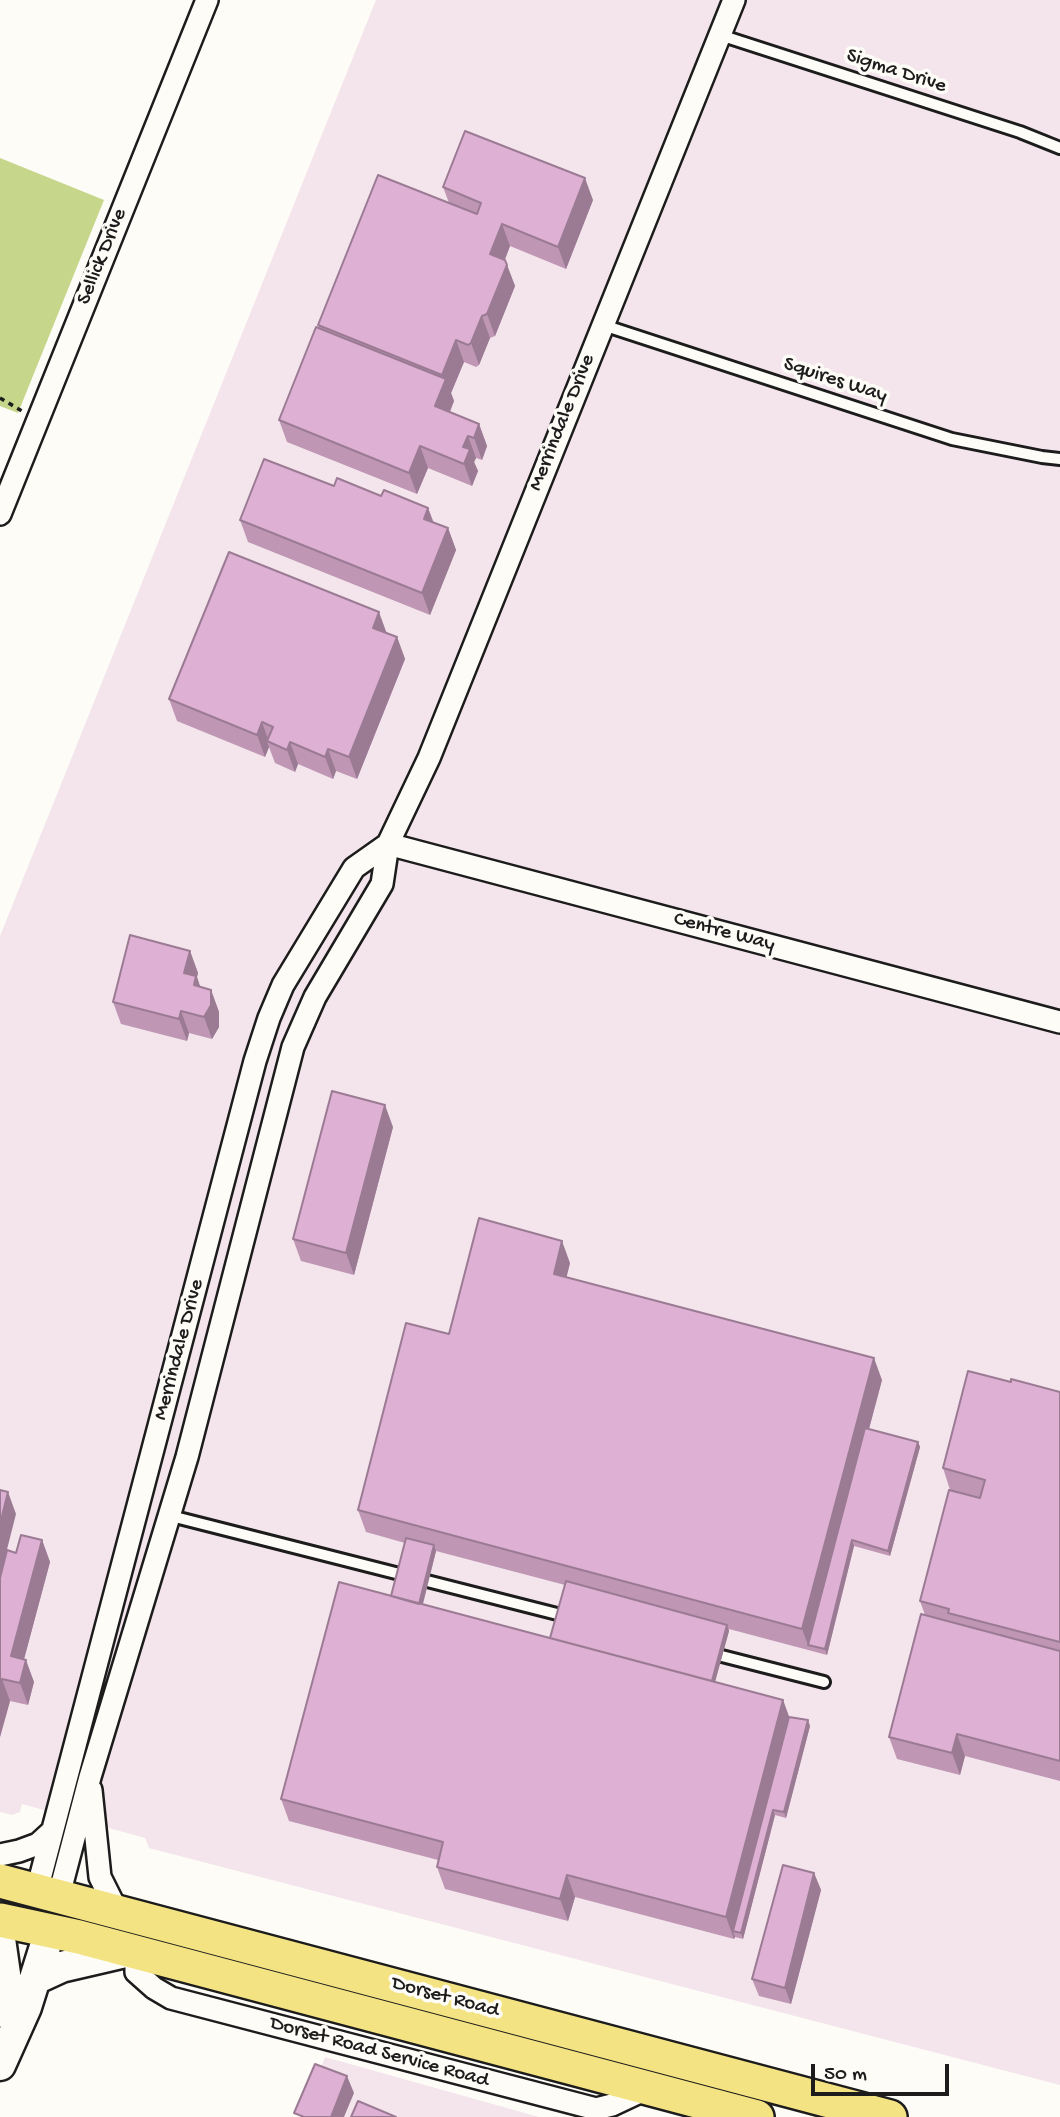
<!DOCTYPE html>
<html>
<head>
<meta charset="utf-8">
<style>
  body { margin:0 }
  #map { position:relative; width:1060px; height:2117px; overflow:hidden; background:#fdfcf7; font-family:"Gochi Hand",sans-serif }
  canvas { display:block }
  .scale { position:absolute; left:811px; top:2064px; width:138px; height:32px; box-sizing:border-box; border:4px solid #1c1c1c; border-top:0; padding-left:9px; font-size:21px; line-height:24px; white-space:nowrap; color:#1c1c1c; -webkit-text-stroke:5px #fdfcf7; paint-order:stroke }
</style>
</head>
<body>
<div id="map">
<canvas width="1060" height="2117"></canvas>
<div class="scale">50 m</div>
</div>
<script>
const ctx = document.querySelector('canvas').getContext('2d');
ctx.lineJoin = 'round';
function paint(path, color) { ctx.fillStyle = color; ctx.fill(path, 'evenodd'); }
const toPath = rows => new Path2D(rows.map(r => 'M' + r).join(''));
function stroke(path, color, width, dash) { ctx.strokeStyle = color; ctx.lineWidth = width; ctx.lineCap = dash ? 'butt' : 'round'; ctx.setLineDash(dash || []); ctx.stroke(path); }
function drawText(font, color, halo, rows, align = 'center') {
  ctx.font = font + ' "Gochi Hand",sans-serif'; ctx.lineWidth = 7; ctx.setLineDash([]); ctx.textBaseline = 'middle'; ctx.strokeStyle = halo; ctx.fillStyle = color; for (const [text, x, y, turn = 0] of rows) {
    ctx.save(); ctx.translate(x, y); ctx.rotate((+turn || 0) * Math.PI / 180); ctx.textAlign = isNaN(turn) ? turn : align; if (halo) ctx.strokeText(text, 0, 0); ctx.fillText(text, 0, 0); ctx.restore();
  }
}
const built = toPath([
  [376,0,1060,0,1060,2085,149,1848,145,1838,22,1804,20,1812,12,1815,0,1812,0,936],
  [325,2057,539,2117,302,2117]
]);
const green = toPath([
  [0,158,104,200,18,413,0,406]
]);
const path = toPath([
  [0,398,22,411]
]);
const service = toPath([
  [720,35,1020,132,1060,148],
  [603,325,952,439,1042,457,1060,459],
  [171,1516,569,1617],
  [710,1653,824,1682]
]);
const minor = toPath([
  [0,514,207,0],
  [388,844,1060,1022],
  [91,1790,100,1877,117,1911],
  [0,1855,19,1851,38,1844,50,1833],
  [37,1890,255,1061,269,1018,283,985,354,868,388,844],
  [59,1895,90,1777,187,1457,293,1047,315,997,382,884,388,844,429,758,734,0],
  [136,1953,136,1972,154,1988,171,1998,596,2109,612,2105,646,2089]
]);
const secondary = toPath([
  [0,1939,11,2016],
  [37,1978,61,1967,130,1951],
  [0,2065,26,2007,50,1931]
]);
const primary = toPath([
  [0,1881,890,2117],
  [0,1920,79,1937,757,2117]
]);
const wall = toPath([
  [443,187,593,200,566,269,510,246,505,260,515,286,495,336,490,338,479,365,476,367,464,362,451,393,454,401,450,412,479,424,487,446,482,460,476,458,474,462,478,471,472,486,428,468,417,494,287,442,279,420,319,328,318,325,449,203],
  [334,486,381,496,428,508,434,523,448,528,456,550,430,615,248,542,240,520],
  [386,633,397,637,405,659,357,779,336,771,333,779,298,764,295,772,275,763,269,747,265,757,177,721,169,699],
  [190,951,198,973,197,977,200,987,211,990,219,1012,219,1027,212,1039,189,1033,187,1041,121,1024,113,1002],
  [393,1127,354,1275,301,1261,293,1239],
  [570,1263,566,1277,882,1380,869,1429,918,1442,920,1447,890,1556,854,1546,827,1655,729,1629,729,1631,715,1682,783,1700,789,1717,810,1726,786,1818,775,1815,743,1939,735,1937,734,1939,575,1897,568,1921,445,1889,437,1867,438,1860,289,1821,281,1799,391,1596,405,1543,366,1532,358,1510,449,1334],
  [436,1551,565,1585,550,1638,423,1604],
  [1011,1382,1060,1392,1060,1781,965,1756,960,1775,897,1759,889,1737,925,1615,920,1601,950,1490,943,1468],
  [42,1540,50,1562,24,1659,34,1682,28,1705,10,1701,0,1737,0,1578,16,1553],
  [814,1873,821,1890,791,2004,759,1996,752,1979]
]);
const shadedWall = toPath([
  [585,178,593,200,566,269,558,247],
  [502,224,510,246,498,276,490,254],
  [507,265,515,286,495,336,487,314],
  [482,316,490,338,479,365,471,343],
  [456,340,464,362,451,393,454,401,443,428,435,406,445,383,442,375],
  [479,424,487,446,482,460,474,438],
  [468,436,476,458,474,462,478,471,472,486,464,464,463,447],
  [420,446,428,468,417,494,409,473],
  [428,508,436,530,424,519],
  [448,528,456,550,430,615,422,593],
  [379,612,387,634,373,628],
  [397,637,405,659,357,779,349,757],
  [262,722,269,742,267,741,269,747,265,757,257,735],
  [290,742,298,764,295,772,287,750],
  [328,749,336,771,333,779,325,757],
  [190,951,198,973,197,977,204,998,184,973],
  [211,990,219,1012,219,1027,212,1039,204,1017],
  [181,1011,189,1033,187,1041,179,1019],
  [385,1105,393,1127,354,1275,346,1253],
  [562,1241,570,1263,562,1296,554,1274],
  [874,1358,882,1380,811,1646,808,1645,802,1629],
  [918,1442,920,1447,890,1556,888,1551],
  [8,1492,16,1514,0,1577,0,1524],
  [42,1540,50,1562,19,1678,11,1656],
  [852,1540,854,1546,827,1655,825,1649],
  [434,1545,436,1551,418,1623,416,1617],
  [727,1625,729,1631,710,1700,708,1695],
  [26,1660,34,1682,28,1705,20,1683],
  [2,1679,10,1701,0,1737,0,1685],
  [783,1700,791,1722,733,1931,735,1937,734,1939,726,1917],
  [808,1720,810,1726,786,1818,784,1812],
  [957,1734,965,1756,960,1775,952,1753],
  [773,1810,775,1815,743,1939,741,1933],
  [814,1873,821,1890,791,2004,785,1988],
  [567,1875,575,1897,568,1921,560,1899],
  [347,2076,354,2093,344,2117,331,2117]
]);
const building = toPath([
  [465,131,585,178,558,247,502,224,490,254,505,260,507,265,487,314,482,316,471,343,468,345,456,340,442,375,318,325,378,175,477,214,481,203,443,187,465,131],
  [316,327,446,379,435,406,479,424,474,438,468,436,463,447,470,449,464,464,420,446,409,473,279,420,316,327],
  [264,459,334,486,337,478,381,496,384,490,428,508,424,519,448,528,422,593,240,520,264,459],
  [229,552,379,612,373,628,397,637,349,757,328,749,325,757,290,742,287,750,267,741,273,727,262,722,257,735,169,699,229,552],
  [130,935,190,951,184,973,196,976,194,985,211,990,211,1005,204,1017,181,1011,179,1019,113,1002,130,935],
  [332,1091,385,1105,346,1253,293,1239,332,1091],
  [479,1218,562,1241,554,1274,874,1358,802,1629,358,1510,406,1323,449,1334,479,1218],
  [968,1371,1011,1382,1011,1379,1060,1392,1060,1642,948,1613,949,1609,920,1601,949,1490,980,1498,985,1480,943,1468,968,1371],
  [865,1428,918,1442,888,1551,852,1540,825,1649,808,1645,865,1428],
  [0,1490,8,1492,0,1524,0,1490],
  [21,1535,42,1540,11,1656,26,1660,20,1683,2,1679,0,1685,0,1578,7,1550,16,1553,21,1535],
  [406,1538,434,1545,419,1604,391,1596,406,1538],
  [566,1581,727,1625,712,1681,550,1638,566,1581],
  [339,1582,783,1700,726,1917,567,1875,560,1899,437,1867,443,1842,281,1799,339,1582],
  [921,1614,1060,1651,1060,1761,957,1734,952,1753,889,1737,921,1614],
  [789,1717,808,1720,784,1812,773,1810,741,1933,733,1931,789,1717],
  [783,1865,814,1873,785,1988,752,1979,783,1865],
  [315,2064,347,2076,331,2117,304,2117,294,2113,315,2064],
  [358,2101,396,2117,351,2117,358,2101]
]);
const streetNames = [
  ["Sigma Drive",896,72,18],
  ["Sellick Drive",103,257,-68],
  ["Squires Way",835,381,18],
  ["Merrindale Drive",563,423,-68],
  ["Centre Way",724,933,15],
  ["Merrindale Drive",180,1350,-75],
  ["Dorset Road",445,1998,15],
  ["Dorset Road Service Road",379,2053,15]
];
paint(built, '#f4e5ec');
paint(green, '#c6d68a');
stroke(service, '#1c1c1c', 16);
stroke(minor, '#1c1c1c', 26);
stroke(secondary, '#1c1c1c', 35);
stroke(primary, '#1c1c1c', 38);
stroke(path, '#1c1c1c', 3.5, [5, 5]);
stroke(service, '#fdfcf7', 10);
stroke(minor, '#fdfcf7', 21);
stroke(secondary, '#fdfcf7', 30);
stroke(primary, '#f4e382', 33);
paint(wall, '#bf97b5');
paint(shadedWall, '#9b7b94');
paint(building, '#deb0d3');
stroke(building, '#9b7b94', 2);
drawText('21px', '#1c1c1c', '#fdfcf7', streetNames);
</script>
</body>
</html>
